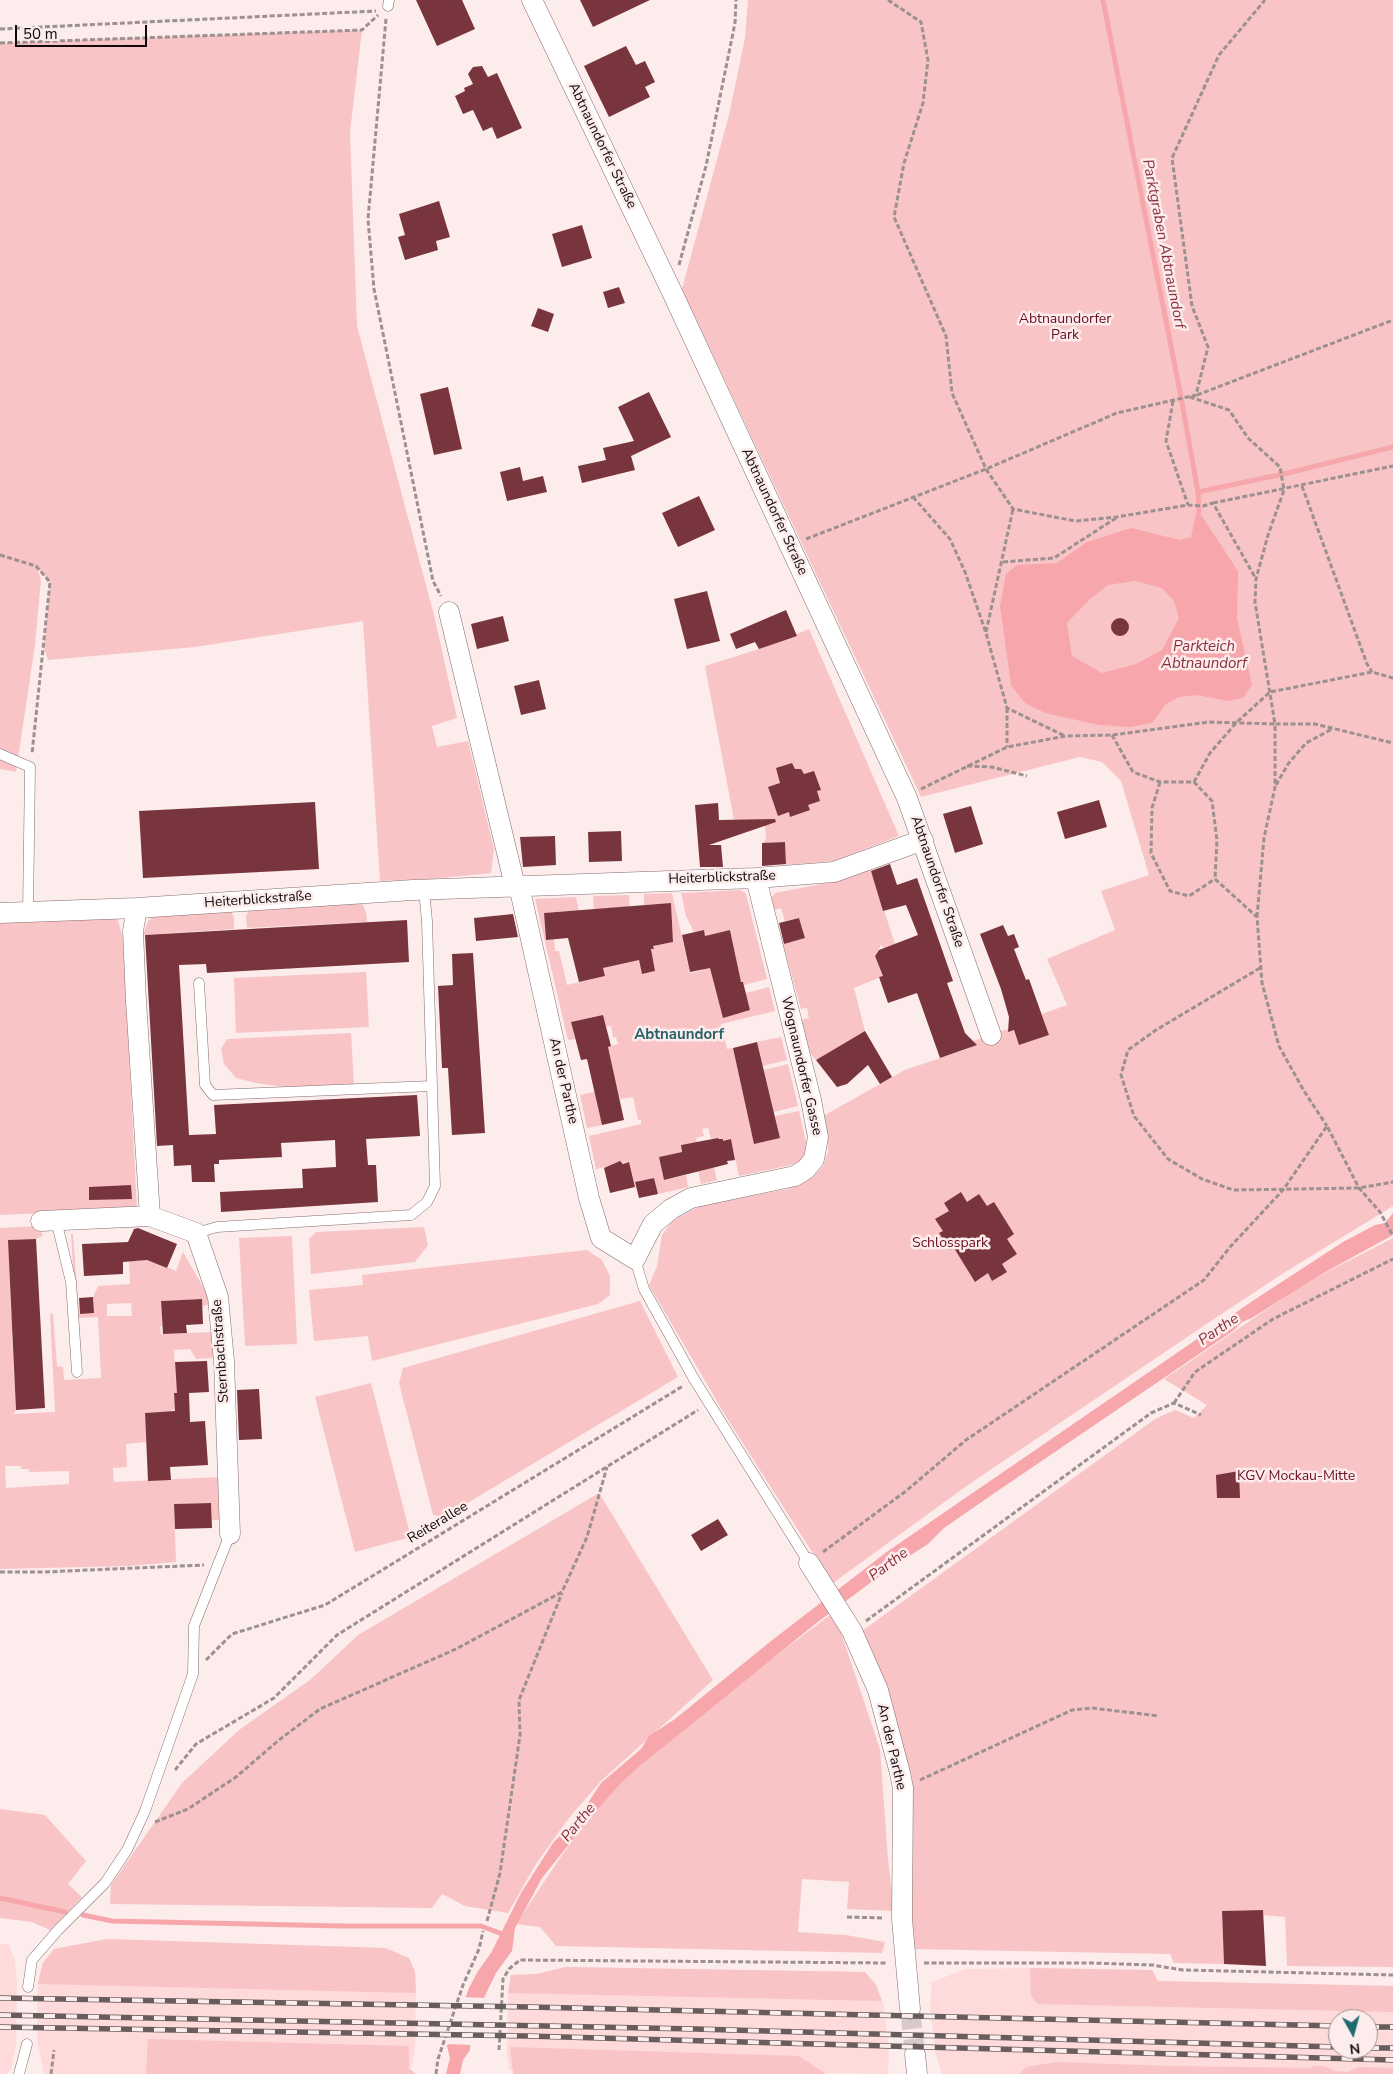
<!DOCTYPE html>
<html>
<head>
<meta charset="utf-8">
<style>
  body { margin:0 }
  #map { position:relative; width:1393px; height:2074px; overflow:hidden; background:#fcecec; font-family:"Nunito Sans",sans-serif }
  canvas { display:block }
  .north { position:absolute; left:1328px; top:2009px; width:50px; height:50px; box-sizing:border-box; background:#fcecec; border:1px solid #9e9292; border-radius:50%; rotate:173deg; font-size:14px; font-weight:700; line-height:20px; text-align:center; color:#120a0a }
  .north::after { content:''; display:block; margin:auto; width:18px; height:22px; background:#1d6a6f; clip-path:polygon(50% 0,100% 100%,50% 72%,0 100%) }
  .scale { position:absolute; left:15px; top:25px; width:132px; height:22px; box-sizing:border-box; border:2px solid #120a0a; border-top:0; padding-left:6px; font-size:15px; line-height:18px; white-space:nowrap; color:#120a0a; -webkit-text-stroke:4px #fcecec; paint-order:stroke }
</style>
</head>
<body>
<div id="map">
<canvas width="1393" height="2074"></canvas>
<div class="north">N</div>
<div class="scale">50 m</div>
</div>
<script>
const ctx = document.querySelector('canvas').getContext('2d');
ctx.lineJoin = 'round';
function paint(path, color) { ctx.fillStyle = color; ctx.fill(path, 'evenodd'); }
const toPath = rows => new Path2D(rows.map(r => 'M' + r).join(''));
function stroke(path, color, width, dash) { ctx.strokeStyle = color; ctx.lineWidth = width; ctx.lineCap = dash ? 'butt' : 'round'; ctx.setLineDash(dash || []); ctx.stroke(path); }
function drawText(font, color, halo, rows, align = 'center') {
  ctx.font = font + ' "Nunito Sans",sans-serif'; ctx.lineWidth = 5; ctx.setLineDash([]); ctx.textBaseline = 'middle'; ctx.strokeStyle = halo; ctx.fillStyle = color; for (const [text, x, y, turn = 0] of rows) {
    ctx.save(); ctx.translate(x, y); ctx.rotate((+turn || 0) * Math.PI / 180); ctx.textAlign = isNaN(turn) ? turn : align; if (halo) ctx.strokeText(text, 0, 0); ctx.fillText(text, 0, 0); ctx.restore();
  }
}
const built = toPath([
  [107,1939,385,1948,409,1958,415,1972,416,1991,415,2049,412,2067,409,2068,405,2074,44,2074,37,2039,38,1980,43,1963,54,1949],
  [0,1944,9,1944,15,1961,17,1980,16,2045,11,2069,6,2074,0,2074],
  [566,1967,865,1972,876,1985,884,2006,889,2054,888,2074,509,2070,507,2051,508,1993,511,1975,537,1974],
  [1030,1968,1152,1970,1158,1981,1393,1986,1393,2074,942,2074,936,2055,930,2007,932,1982,966,1969],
  [1338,2019,1368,2019,1368,2049,1338,2049]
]);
const green = toPath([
  [748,0,1393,0,1393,1206,1282,1274,1202,1327,968,1485,833,1583,803,1538,725,1415,649,1285,657,1266,662,1235,672,1221,700,1206,788,1189,815,1175,823,1166,828,1152,828,1140,823,1116,905,1070,970,1048,973,1041,1008,1029,1014,1031,1019,1045,1049,1035,1042,1014,1067,1005,1047,959,1115,930,1101,891,1149,875,1121,781,1102,762,1080,757,921,797,682,289,729,115,745,38],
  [362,30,350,132,357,326,434,615,457,718,432,726,437,747,468,741,494,849,491,873,431,879,380,881,363,621,195,647,48,660,44,648,50,582,37,568,41,580,35,645,16,772,0,769,0,43],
  [809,629,899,836,834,861,786,865,785,842,763,843,766,839,765,828,762,820,734,820,705,666,759,649],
  [871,870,895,944,884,948,881,945,875,956,883,976,854,988,865,1031,816,1060,809,1052,800,1020,809,1018,807,1008,801,1009,783,944,805,938,799,918,785,921,781,908,774,910,771,899,775,893,832,882],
  [741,890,746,894,767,979,744,985,743,982,716,988,740,1013,750,1010,746,993,769,987,775,1011,721,1024,727,1049,733,1048,754,1143,780,1138,775,1116,799,1111,806,1142,805,1152,803,1159,796,1164,739,1176,731,1140,723,1141,722,1139,718,1138,711,1139,708,1128,702,1129,704,1136,696,1138,698,1144,714,1167,717,1180,701,1184,692,1143,681,1145,682,1152,659,1157,664,1180,686,1175,688,1187,658,1194,654,1178,634,1182,629,1162,614,1163,611,1166,596,1169,589,1136,641,1124,641,1120,638,1120,633,1097,620,1099,619,1096,597,1101,602,1125,587,1128,580,1095,616,1087,608,1047,618,1044,616,1037,613,1037,611,1026,604,1027,606,1025,604,1019,599,1016,571,1022,575,1039,568,1040,535,899,576,897,587,954,573,957,568,911,544,913,546,940,554,939,555,951,559,951,567,985,605,976,603,968,615,965,611,948,594,910,593,896,629,895,631,925,642,974,655,971,651,950,654,949,652,937,662,944,673,942,671,903,644,905,644,894,672,893,690,973,703,970,701,959,736,958,730,930,705,936,704,930,694,932,686,916,681,893],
  [361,901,366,912,367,922,247,928,246,917,250,907],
  [230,908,234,918,234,929,143,935,148,921,160,911],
  [117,917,123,939,137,1209,0,1215,0,923],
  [366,972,369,1027,236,1033,234,978],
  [351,1033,354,1084,283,1087,256,1083,236,1078,224,1064,221,1049,227,1039],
  [781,1037,787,1060,763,1066,757,1042],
  [788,1064,798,1106,774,1112,764,1070],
  [38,1226,43,1236,36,1239,9,1240,11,1315,40,1314,41,1333,12,1334,16,1410,14,1414,55,1412,50,1314,53,1314,57,1366,63,1367,64,1380,101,1378,98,1317,76,1318,71,1234,73,1234,79,1314,94,1313,93,1297,98,1286,130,1284,129,1261,140,1261,140,1257,176,1271,183,1252,206,1292,209,1305,202,1306,201,1299,161,1301,162,1326,160,1326,161,1334,213,1332,214,1358,196,1359,190,1349,174,1350,176,1383,178,1383,179,1393,174,1393,175,1409,168,1412,145,1413,146,1442,126,1444,127,1467,113,1468,114,1482,219,1477,221,1520,212,1520,211,1503,174,1504,176,1562,129,1566,0,1569,0,1228],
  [131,1303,132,1316,107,1316,107,1304],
  [5,1466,21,1466,21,1469,29,1469,29,1472,69,1471,69,1484,6,1488],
  [424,1227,428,1245,415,1262,311,1274,309,1239,316,1232],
  [292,1236,297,1344,245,1346,239,1238],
  [1393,1238,1393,1967,1287,1966,1285,1917,1263,1915,1263,1910,1222,1911,1224,1964,1174,1963,1170,1954,913,1949,910,1903,911,1813,862,1631,1155,1419,1175,1410,1194,1418,1207,1405,1164,1379,1309,1281],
  [587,1250,602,1260,610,1276,610,1295,598,1304,372,1361,368,1336,314,1341,309,1290,363,1285,362,1275],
  [640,1301,678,1377,444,1517,433,1515,399,1383,403,1368],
  [371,1383,411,1537,355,1552,315,1397],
  [599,1493,713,1680,601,1781,568,1819,536,1864,508,1913,465,1906,442,1894,432,1908,110,1904,111,1885,182,1783,239,1730,310,1680,358,1635],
  [834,1612,880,1749,888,1859,894,1911,847,1909,849,1882,802,1879,798,1932,846,1935,885,1942,882,1953,556,1946,540,1927,516,1924,562,1855,612,1788,662,1742],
  [0,1809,45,1815,86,1861,68,1884,82,1897,50,1930,32,1922,0,1918],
  [107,1939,385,1948,409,1958,415,1972,416,1993,38,1984,43,1963,54,1949],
  [566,1967,865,1972,876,1985,882,2001,508,1993,511,1975,537,1974],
  [1030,1968,1152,1970,1158,1981,1393,1986,1393,2012,1038,2004,1031,1996],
  [148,2039,409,2046,409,2068,416,2074,146,2074],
  [510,2047,799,2056,826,2074,513,2074],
  [1057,2062,1171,2066,1310,2068,1314,2066,1324,2066,1335,2071,1348,2072,1359,2067,1393,2068,1393,2074,1019,2074,1026,2067]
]);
const water = toPath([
  [1199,512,1238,571,1237,618,1252,685,1243,698,1228,701,1197,695,1179,697,1166,704,1152,723,1130,727,1099,725,1045,713,1025,703,1011,685,1000,606,1006,574,1017,565,1057,563,1087,542,1131,528,1180,540,1191,537,1196,513],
  [1135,581,1162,588,1174,601,1179,618,1162,650,1136,664,1102,673,1072,656,1067,623,1090,599,1108,585],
  [1393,1213,1393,1235,1320,1275,1252,1318,1242,1322,1233,1331,996,1492,944,1528,928,1544,889,1569,819,1621,641,1765,622,1782,594,1813,542,1878,515,1928,512,1951,496,1973,481,2004,471,2037,470,2050,463,2060,460,2074,446,2074,450,2058,447,2046,469,1988,478,1971,491,1953,521,1893,553,1843,582,1812,601,1783,641,1749,649,1736,675,1719,771,1641,888,1551,1254,1300,1343,1242,1375,1225,1385,1223]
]);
const pier = toPath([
  [463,1997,487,1998,473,2038,473,2045,445,2044]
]);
const stream = toPath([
  [1103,0,1180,392,1198,492,1199,512],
  [1198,492,1288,473,1393,447],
  [0,1898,65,1912],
  [83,1915,112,1921,342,1926,481,1926,505,1935]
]);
const building = toPath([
  [416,0,462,0,475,29,437,46],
  [580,0,650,0,593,27],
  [626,46,636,65,645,61,655,82,645,87,650,97,609,117,584,66],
  [482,66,488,77,497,73,522,128,497,139,492,127,483,131,473,110,463,114,455,96,465,91,464,88,473,84,468,74,473,67],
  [439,201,450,237,436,241,438,250,405,260,398,237,405,235,399,214],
  [582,225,592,258,562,267,552,234],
  [619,287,625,303,608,308,603,292],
  [538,308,554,314,548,332,531,326],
  [448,387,462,449,434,455,420,394],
  [649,392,671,437,631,456,635,470,582,483,578,466,606,460,603,448,634,441,618,407],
  [520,467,523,481,543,476,547,492,507,501,500,472],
  [699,496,715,530,678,547,662,513],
  [707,591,720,641,687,649,674,599],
  [786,610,797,636,759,649,755,642,736,649,730,634],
  [503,616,509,641,477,649,471,624],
  '1111 627a9 9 0 1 1 18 0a9 9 0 1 1-18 0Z',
  [539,680,546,709,521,715,514,686],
  [792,763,795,769,801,769,804,774,814,771,821,790,817,791,820,801,808,805,810,810,790,817,789,812,778,816,768,787,780,783,776,768],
  [1099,800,1107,827,1065,839,1057,812],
  [315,802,319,869,143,878,139,811],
  [718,803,719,820,775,819,776,822,709,845,721,845,723,867,700,867,695,805],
  [971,806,983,844,955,853,943,814],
  [621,831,622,861,589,862,588,832],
  [555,836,556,865,523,867,520,837],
  [785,842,786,864,762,866,762,843],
  [890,864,897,885,917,878,953,981,947,983,965,1033,977,1045,940,1058,917,993,888,1003,879,977,883,976,875,956,879,950,918,935,906,905,883,911,871,871],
  [671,903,673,942,653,946,654,949,651,949,655,971,642,974,639,960,603,968,605,976,579,982,568,938,546,940,544,913],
  [513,914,518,937,476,941,474,918],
  [799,918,805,938,784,944,779,923],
  [407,920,409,962,207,973,206,964,179,965,189,1135,216,1134,214,1105,417,1095,420,1136,366,1139,368,1165,376,1165,378,1202,221,1212,220,1192,303,1188,302,1169,336,1167,335,1140,281,1143,282,1157,219,1160,219,1164,214,1164,215,1182,192,1182,191,1165,174,1166,173,1145,157,1146,145,935],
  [1003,925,1008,936,1014,934,1019,947,1014,949,1026,980,1029,979,1049,1035,1019,1045,1014,1030,1008,1032,1009,1017,1001,989,980,934],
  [704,930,705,936,730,930,741,982,743,982,750,1010,723,1018,710,968,690,972,682,935],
  [473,953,485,1133,452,1135,448,1068,442,1068,438,986,453,985,452,954],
  [603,1015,611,1046,608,1047,624,1120,602,1125,587,1059,581,1060,571,1022],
  [865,1031,892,1077,880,1084,868,1065,847,1084,837,1087,816,1060],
  [757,1042,780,1138,754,1144,733,1048],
  [718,1138,719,1139,723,1139,723,1141,731,1139,735,1160,727,1161,728,1164,664,1180,659,1157,682,1152,681,1145],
  [620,1161,623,1164,629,1162,635,1187,610,1193,604,1168],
  [654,1178,658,1194,639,1198,635,1182],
  [131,1185,132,1199,89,1200,89,1187],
  [961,1192,967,1202,979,1194,987,1206,994,1202,1014,1234,1007,1239,1017,1254,1002,1264,1007,1272,992,1281,988,1273,975,1282,954,1248,950,1250,939,1233,943,1231,935,1219,949,1211,944,1203],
  [138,1228,177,1244,167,1268,147,1260,123,1262,123,1274,84,1276,82,1244,128,1242,134,1229],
  [36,1239,45,1408,16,1410,8,1240],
  [93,1297,94,1313,80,1314,79,1298],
  [202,1299,203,1324,186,1325,187,1333,163,1334,161,1301],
  [207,1361,209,1392,189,1393,190,1422,205,1421,208,1465,170,1467,171,1480,148,1481,145,1413,175,1411,174,1393,177,1393,175,1362],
  [259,1389,262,1439,239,1440,237,1390],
  [1239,1471,1240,1498,1217,1498,1216,1475],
  [211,1503,212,1528,175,1529,174,1504],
  [718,1519,728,1535,701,1551,691,1535],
  [1263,1910,1266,1966,1224,1964,1222,1911]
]);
const streetTunnel = toPath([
  [910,2009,915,2054]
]);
const path = toPath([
  [888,0,921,22,928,60,923,103,904,163,894,217,946,336,952,393,986,469,1013,509,1075,521,1117,517,1188,505,1203,506,1213,503,1256,579],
  [386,19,368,219,374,289,433,581,441,596],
  [0,29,376,11],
  [0,43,362,30,378,15],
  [679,265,706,166,735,23,736,0],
  [1197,395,1393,320],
  [1173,401,1166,441,1188,505],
  [1302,486,1367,664,1372,672],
  [913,497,950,539,965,572,986,633,1007,708,1065,736],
  [1213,503,1393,466],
  [806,539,986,469,1117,413,1196,395,1208,347,1192,306,1172,158,1219,55,1265,0],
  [0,555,36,566,50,582,32,754],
  [1003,562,1054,558,1116,518],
  [986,632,1013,509],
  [1007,708,1007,747],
  [1112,735,1133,772,1160,782,1194,782,1212,801,1217,840,1215,879],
  [967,766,992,767,1027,776],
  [1160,782,1152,808,1151,853,1170,891,1189,896,1215,879],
  [1194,782,1210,753,1237,722,1270,692,1372,672,1393,678],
  [1276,785,1288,764,1306,743,1332,729],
  [921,789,1007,747,1066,736,1112,735,1209,722,1275,724,1255,602,1256,579,1268,535,1284,490,1280,467,1248,438,1229,410,1190,397],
  [1215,879,1257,917,1262,983,1279,1046,1304,1091,1327,1126],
  [1257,917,1264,838,1275,787,1275,724,1315,724,1393,743],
  [1260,968,1156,1030,1128,1050,1121,1075,1134,1116,1168,1159,1202,1179,1233,1190,1359,1188,1393,1182],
  [1174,1403,1195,1372,1273,1319,1393,1259],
  [823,1552,906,1491,966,1440,1204,1280,1230,1247,1283,1190,1327,1126,1359,1188,1380,1212,1393,1236],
  [0,1572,44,1572,204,1565],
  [866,1621,1151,1413,1174,1403,1201,1415],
  [206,1660,232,1634,325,1605,683,1386],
  [175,1770,196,1744,274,1698,337,1635,698,1410],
  [920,1780,1072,1710,1092,1708,1159,1716],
  [155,1822,188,1809,236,1777,279,1740,320,1709,456,1649,562,1592,587,1537,607,1467],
  [847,1917,884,1918],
  [487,1921,500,1873,520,1735,519,1700,562,1593],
  [924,1963,1092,1963,1152,1965,1183,1970,1393,1975],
  [499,2050,503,1979,509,1969,520,1960,888,1963],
  [51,2074,54,2050],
  [436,2074,438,2059,463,1985,479,1949,483,1931]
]);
const lane = toPath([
  [388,6,389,0],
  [0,754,30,767,28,912],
  [199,983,205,1085,213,1095,432,1086],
  [56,1220,71,1282,77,1372],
  [196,1233,217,1227,411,1215,427,1202,435,1186,427,921,424,890],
  [635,1259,644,1289,694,1379,809,1563],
  [28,1987,32,1960,58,1930,105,1883,127,1850,145,1811,193,1674,194,1626,230,1534],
  [19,2074,27,2044]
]);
const street = toPath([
  [532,0,672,292,907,798,991,1035],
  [449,612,515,886],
  [519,886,589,1198,601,1238,635,1259,653,1224,671,1209,691,1198,795,1176,806,1169,814,1159,818,1137,811,1100,756,878],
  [137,908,133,931,136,1001,150,1216,196,1233,218,1297,224,1361,230,1534],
  [0,913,137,908,413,890,756,878,834,872,923,840],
  [41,1221,150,1216],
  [809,1563,852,1631,878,1690,900,1773,903,1788,902,1919,910,2009],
  [915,2054,917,2074]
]);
const rail = toPath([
  [0,1998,530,2007,1338,2026],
  [0,2015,695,2029,1338,2047],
  [0,2027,527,2036,1393,2060],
  [1368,2027,1393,2027],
  [1368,2048,1393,2048]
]);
const streetNames = [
  ["Abtnaundorfer Straße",602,146,64],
  ["Abtnaundorfer Straße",774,512,65],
  ["Heiterblickstraße",722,878,-2],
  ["Abtnaundorfer Straße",937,882,71],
  ["Heiterblickstraße",258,900,-4],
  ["Wognaundorfer Gasse",801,1066,77],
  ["An der Parthe",563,1081,77],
  ["Sternbachstraße",221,1351,-94],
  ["Reiterallee",438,1523,-31],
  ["An der Parthe",891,1747,77]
];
const parkNames = [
  ["Abtnaundorfer",1065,320],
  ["Park",1065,336],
  ["Schlosspark",950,1244],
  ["KGV Mockau-Mitte",1296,1477]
];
const waterNames = [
  ["Parktgraben Abtnaundorf",1163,244,79],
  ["Parkteich",1204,647],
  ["Abtnaundorf",1204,664],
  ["Parthe",1219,1330,-34],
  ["Parthe",889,1565,-37],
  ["Parthe",579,1823,-51]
];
const neighbourhoodNames = [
  ["Abtnaundorf",679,1035]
];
paint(built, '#fedadb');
paint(green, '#f9c4c6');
paint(water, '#f7a7ac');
paint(pier, '#fcecec');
stroke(stream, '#f7a7ac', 5);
paint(building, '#79353d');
stroke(streetTunnel, '#d9caca', 20, [20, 10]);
stroke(lane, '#846c6d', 11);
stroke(street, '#846c6d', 21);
stroke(path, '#9c9090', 3, [5, 2.5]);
stroke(lane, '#fff', 10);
stroke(street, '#fff', 20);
stroke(rail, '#685d5d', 5.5);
stroke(rail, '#fcecec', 4, [11]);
drawText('14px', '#120a0a', '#fcecec', streetNames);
drawText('14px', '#6a0d23', '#fcecec', parkNames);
drawText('italic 15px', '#8a2e3c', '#fcecec', waterNames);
drawText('bold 15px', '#286266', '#fcecec', neighbourhoodNames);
</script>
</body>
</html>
